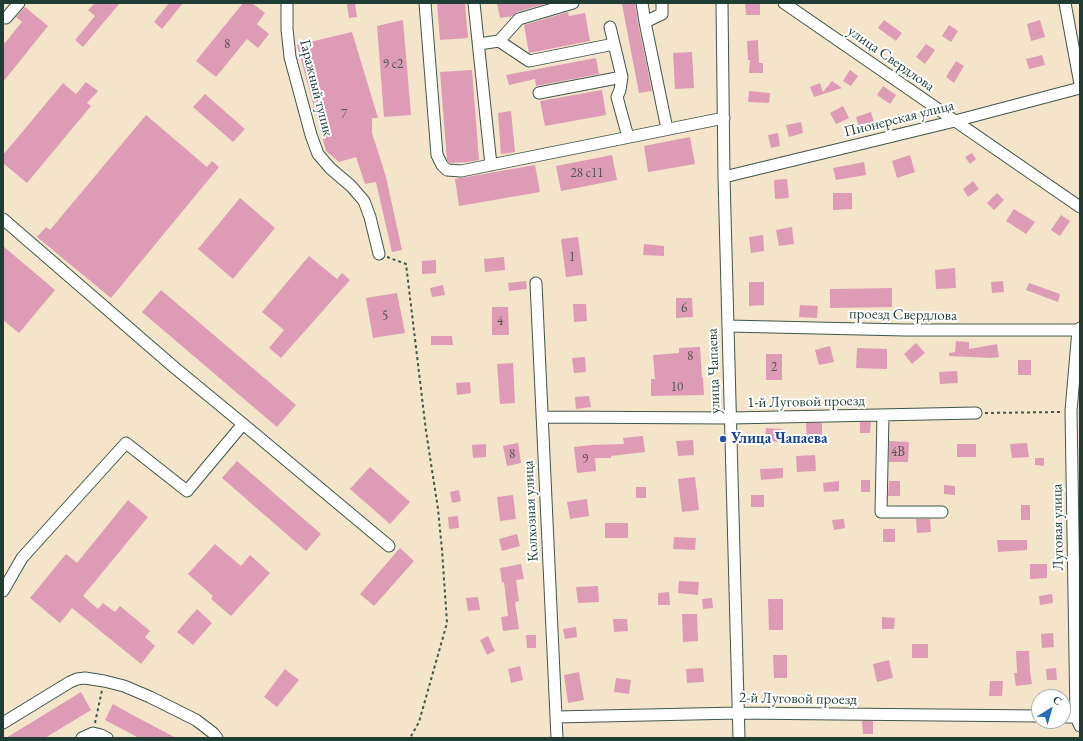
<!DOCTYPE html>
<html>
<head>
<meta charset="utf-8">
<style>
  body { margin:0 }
  #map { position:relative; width:1083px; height:741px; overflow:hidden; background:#f4e4ca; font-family:"EB Garamond",serif }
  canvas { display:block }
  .frame { position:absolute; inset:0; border:4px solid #1f3d34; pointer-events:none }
  .north { position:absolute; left:1031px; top:689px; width:40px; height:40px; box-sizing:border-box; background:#fff; border:1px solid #a5b1ae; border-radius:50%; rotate:37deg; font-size:11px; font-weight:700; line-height:16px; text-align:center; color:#1f3d34 }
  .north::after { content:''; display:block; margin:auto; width:14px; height:18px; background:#1f6fb2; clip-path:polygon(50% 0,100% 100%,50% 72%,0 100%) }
</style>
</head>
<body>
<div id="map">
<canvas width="1083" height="741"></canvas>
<div class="frame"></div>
<div class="north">С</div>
</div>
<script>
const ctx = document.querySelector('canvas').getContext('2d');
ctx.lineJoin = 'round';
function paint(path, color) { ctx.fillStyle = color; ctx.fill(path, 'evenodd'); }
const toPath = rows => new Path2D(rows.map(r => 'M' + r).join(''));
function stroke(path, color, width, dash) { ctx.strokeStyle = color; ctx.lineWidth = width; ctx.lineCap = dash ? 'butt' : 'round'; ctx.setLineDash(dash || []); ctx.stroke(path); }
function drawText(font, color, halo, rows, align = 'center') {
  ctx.font = font + ' "EB Garamond",serif'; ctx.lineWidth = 4; ctx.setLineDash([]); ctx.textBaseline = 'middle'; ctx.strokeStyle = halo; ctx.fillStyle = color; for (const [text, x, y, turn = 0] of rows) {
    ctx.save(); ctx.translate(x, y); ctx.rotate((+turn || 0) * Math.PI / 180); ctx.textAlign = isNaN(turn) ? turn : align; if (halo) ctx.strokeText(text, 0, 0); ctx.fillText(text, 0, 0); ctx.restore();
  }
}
const building = toPath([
  [95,3,120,3,83,47,75,40,95,16,88,10],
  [169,3,183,3,162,29,154,22],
  [243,3,252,3,265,13,257,24,269,34,258,48,247,39,216,77,196,61],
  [355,3,357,17,349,18,347,4],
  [437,3,465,3,468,38,440,40],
  [497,3,548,3,517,12,513,16,500,18],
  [628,3,635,3,638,23,652,91,639,93,622,4],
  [745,3,760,3,760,15,746,15],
  [25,7,48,26,3,82,3,45,22,22,16,17],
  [568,12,569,16,585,13,590,41,529,53,524,25],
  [403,20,411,115,384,117,377,26],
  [884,20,902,33,896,41,878,28],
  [1040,20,1045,37,1031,41,1027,24],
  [949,25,958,31,951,42,942,36],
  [352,32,378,118,372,118,372,133,386,177,402,250,392,252,376,182,365,184,356,157,339,162,326,151,297,45],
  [758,40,759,63,763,63,763,73,749,73,750,60,748,60,747,41],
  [926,44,935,50,925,64,916,57],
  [692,52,694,88,675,89,673,53],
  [1042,55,1045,65,1029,69,1026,59],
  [596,58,599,74,536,86,535,79,509,85,506,75],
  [956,61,964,66,954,83,946,77],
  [472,70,479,160,468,162,450,163,447,160,440,72],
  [850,70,858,76,851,86,843,81],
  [832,81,842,88,814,97,810,87,820,83,823,92],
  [86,82,98,91,87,103,91,106,27,183,3,163,3,155,63,83,76,94],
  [883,86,896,95,890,104,877,95],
  [602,90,606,115,545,126,540,101],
  [749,91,770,93,769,103,748,102],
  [205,94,245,129,233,142,193,107],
  [843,106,849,118,836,124,830,113],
  [511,111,515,152,501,154,498,113],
  [871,112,874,123,859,127,856,117],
  [146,115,207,167,212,161,219,167,111,298,37,237,46,227,50,230],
  [801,122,803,133,789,137,786,125],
  [778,133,780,146,771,148,768,135],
  [690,137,695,164,648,172,644,146],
  [972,153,976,159,970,164,965,157],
  [612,155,617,180,561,191,556,166],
  [910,155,915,172,897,178,892,161],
  [864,162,866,175,836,180,833,168],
  [535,165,540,192,459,206,455,179],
  [787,179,789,198,775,199,774,180],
  [973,181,979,189,968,197,963,189],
  [833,193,852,193,852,209,833,210],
  [997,193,1004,200,994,210,987,203],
  [240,198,275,228,233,279,198,249],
  [1014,209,1035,222,1026,234,1006,221],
  [1061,215,1070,221,1060,236,1051,230],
  [792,227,794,244,779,246,776,230],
  [763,235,764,251,751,253,749,237],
  [578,237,583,275,566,277,561,239],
  [644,244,664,246,664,256,643,255],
  [3,246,55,290,19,333,3,320],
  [309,256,337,279,342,273,350,280,281,358,269,348,284,330,262,312],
  [504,257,505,270,485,272,484,259],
  [436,260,436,273,422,274,422,261],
  [955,268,956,288,936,289,935,270],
  [526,281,527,289,509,291,508,283],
  [1003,281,1004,292,992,293,991,282],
  [749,282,764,282,764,305,749,306],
  [1029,283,1060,294,1058,302,1026,290],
  [443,285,445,295,432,297,430,288],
  [892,288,892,307,830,308,830,289],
  [161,290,296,405,277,427,142,312],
  [397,293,405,333,373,338,366,298],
  [676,298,692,298,693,317,676,318],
  [573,304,586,304,587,321,574,322],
  [800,305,818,306,817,318,799,317],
  [492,307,508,307,509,335,492,335],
  [431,336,452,336,453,345,431,345],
  [956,341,969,342,969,349,997,344,999,357,991,358,949,356,949,353,955,352],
  [916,343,925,353,912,364,904,354],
  [830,346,834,362,819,365,815,350],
  [700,347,702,378,703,378,704,395,651,396,651,379,655,379,653,355,679,353,679,348],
  [857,348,887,349,887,369,856,368],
  [766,354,782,354,782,380,766,380],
  [585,357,586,372,574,373,572,358],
  [1018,360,1031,360,1031,375,1018,375],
  [513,363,515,403,500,404,497,364],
  [957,371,958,383,940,384,939,372],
  [470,382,471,393,457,395,456,383],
  [589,396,591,407,576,409,575,397],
  [860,422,871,422,870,433,860,433],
  [806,423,822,423,822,440,807,441],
  [766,428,782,429,781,442,765,441],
  [643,436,645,452,611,456,611,458,595,458,596,471,577,473,574,447,592,445,624,444,623,438],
  [693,440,694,455,678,456,676,441],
  [889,441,909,442,908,462,889,462],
  [518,443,521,463,507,466,503,446],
  [1027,443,1029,457,1012,458,1010,444],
  [486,444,486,457,473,458,472,445],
  [957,444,976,444,976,457,957,457],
  [815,455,816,471,797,472,796,456],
  [1035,458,1044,458,1044,466,1035,465],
  [237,461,321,534,306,551,222,478],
  [370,467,410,502,390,524,350,489],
  [783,468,783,478,761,480,760,469],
  [695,477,699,510,682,512,678,479],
  [861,480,870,480,870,492,861,492],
  [839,481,839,491,824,492,823,483],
  [889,481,900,481,900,496,888,496],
  [944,485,955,486,955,495,944,494],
  [636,487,646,487,646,498,636,498],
  [459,490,461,501,452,503,450,492],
  [513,495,516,519,500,521,497,497],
  [751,495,764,495,764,507,751,507],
  [587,499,589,516,570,519,567,502],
  [128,500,148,517,83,596,98,609,103,603,115,612,120,606,150,631,145,637,155,646,141,664,72,608,60,623,30,598,66,554,77,563],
  [1021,505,1030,505,1030,520,1021,520],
  [458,516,459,528,449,529,448,517],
  [844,519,845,528,834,530,832,520],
  [916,519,930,519,931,532,917,533],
  [605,523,628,523,628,538,605,538],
  [883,529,895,529,895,542,883,542],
  [517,534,520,546,502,551,499,539],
  [674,537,696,538,695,550,673,549],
  [997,540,1027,540,1027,550,998,552],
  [215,544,241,566,250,555,270,573,231,616,211,599,213,596,188,574],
  [400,548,414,561,374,606,360,594],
  [521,564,524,579,516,580,519,601,515,602,519,629,503,631,501,617,508,616,504,582,502,583,500,568],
  [1030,564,1047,564,1047,578,1030,579],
  [679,581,699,582,698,595,678,593],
  [598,586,599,602,578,603,576,587],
  [669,592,670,605,658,605,658,593],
  [1052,594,1053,603,1040,605,1039,596],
  [478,597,480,610,468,611,466,598],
  [712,598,713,608,703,609,702,599],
  [768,599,783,599,783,630,769,630],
  [197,609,212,623,193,645,177,632],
  [682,614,697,614,698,641,683,642],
  [882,617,895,618,894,629,882,629],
  [613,619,627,619,628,631,614,632],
  [576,627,577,637,565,639,563,629],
  [1053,633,1054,647,1042,648,1041,634],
  [526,635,536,635,536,648,527,648],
  [488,636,495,651,487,655,480,640],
  [912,644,928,644,928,658,912,658],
  [1016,651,1029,651,1030,672,1032,684,1016,686,1014,673,1017,673],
  [773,655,787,655,787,678,774,678],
  [889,660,893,678,877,682,873,664],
  [520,666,523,680,511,683,508,669],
  [703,668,704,682,687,683,686,669],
  [1056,668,1057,680,1047,680,1046,669],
  [285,669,299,680,277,707,264,697],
  [579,672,584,700,568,703,564,675],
  [616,678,631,680,629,694,614,692],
  [990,681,1003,681,1002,696,989,696],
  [81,692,91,710,45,738,6,738],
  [113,704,129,713,176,738,139,738,105,720],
  [862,721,873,721,873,734,863,734]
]);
const path = toPath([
  [387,257,406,264,426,431,438,509,442,550,447,623,419,722,410,738],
  [985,413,1060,412],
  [95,723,102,690]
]);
const minor = toPath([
  [287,3,287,29,290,57,311,135,318,154,330,168,351,186,364,201,370,217,379,254],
  [425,3,437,155,442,165,447,170,461,171,724,118],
  [474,3,491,165],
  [642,3,645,22,667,129],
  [722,3,724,177,739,738],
  [784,3,1080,207],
  [1065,3,1080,84],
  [6,18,19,3],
  [645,22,662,14,662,3],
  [610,27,622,77,620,90,617,97,628,137],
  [499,41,519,19,573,3],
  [479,44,499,41,529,61,614,44],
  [539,93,622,77],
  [724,177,955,121,1080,88],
  [3,219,175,368,243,424,187,491,126,443,22,558,3,591],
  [536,283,557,738],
  [728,326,905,330,1078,330],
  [1080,328,1078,330,1071,411,1076,717,1080,726],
  [883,415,881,512,942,512],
  [542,417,731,418,976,413],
  [243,424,389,546],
  [556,717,738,713,1039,716],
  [1063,717,1076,717],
  [3,723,70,682,77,679,85,678,104,681,124,686,150,697,196,720,213,733,217,738],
  [82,738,93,733,101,735,107,738]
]);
const markers = [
  [723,439,4,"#1a4fb4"]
];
const numberNames = [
  ["8",227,44],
  ["9 с2",393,64],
  ["7",344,114],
  ["28 с11",587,173],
  ["1",572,257],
  ["6",684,308],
  ["5",385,316],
  ["4",500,321],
  ["8",690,356],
  ["2",774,367],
  ["10",677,387],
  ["4В",898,452],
  ["8",512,454],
  ["9",585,459]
];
const streetNames = [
  ["улица Свердлова",891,59,35],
  ["Гаражный тупик",316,88,76],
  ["Пионерская улица",899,119,-14],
  ["проезд Свердлова",903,315,1],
  ["улица Чапаева",714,371,-92],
  ["1-й Луговой проезд",806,402,-1],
  ["Колхозная улица",531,511,-93],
  ["Луговая улица",1058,527,-91],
  ["2-й Луговой проезд",798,699,1]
];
const transitNames = [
  ["Улица Чапаева",731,439]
];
paint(building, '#de9bb6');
stroke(minor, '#3f564a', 13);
stroke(path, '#3f564a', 2, [3, 3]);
stroke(minor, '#fff', 11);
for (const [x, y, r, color] of markers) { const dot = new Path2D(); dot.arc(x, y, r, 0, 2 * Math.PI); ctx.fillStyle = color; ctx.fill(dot); stroke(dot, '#fff', 1.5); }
drawText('13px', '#4f5454', null, numberNames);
drawText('15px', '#1f3d34', '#fff', streetNames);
drawText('bold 15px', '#164399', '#fff', transitNames, 'left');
</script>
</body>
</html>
